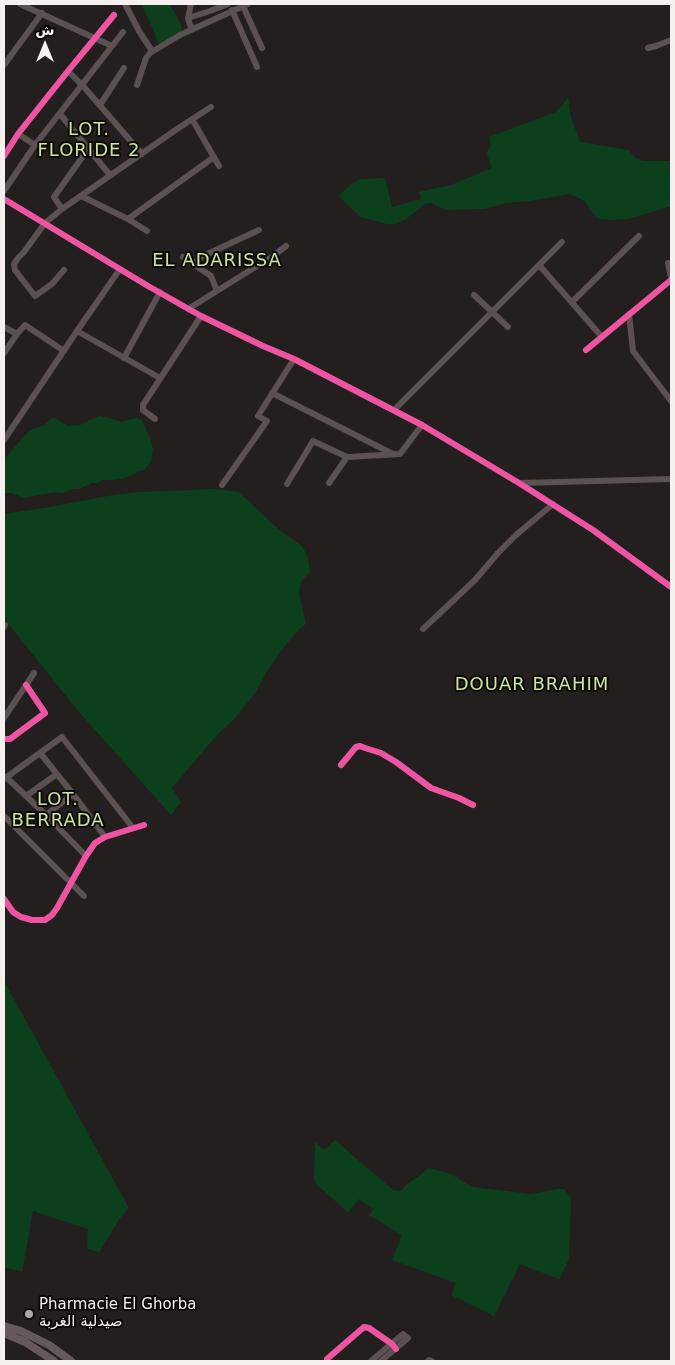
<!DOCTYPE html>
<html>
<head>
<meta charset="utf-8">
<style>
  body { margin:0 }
  #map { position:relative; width:675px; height:1365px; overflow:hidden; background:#231f1e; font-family:"DejaVu Sans","Noto Naskh Arabic",sans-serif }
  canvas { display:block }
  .frame { position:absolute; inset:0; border:5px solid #f6f0ee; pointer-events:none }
  .north { position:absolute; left:20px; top:20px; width:50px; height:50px; -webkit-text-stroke:4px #0d0908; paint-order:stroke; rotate:0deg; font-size:14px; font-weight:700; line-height:20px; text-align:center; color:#f6f0ee }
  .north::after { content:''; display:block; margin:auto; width:18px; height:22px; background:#f6f0ee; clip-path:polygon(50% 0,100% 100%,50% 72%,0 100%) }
</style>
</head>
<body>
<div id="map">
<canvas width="675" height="1365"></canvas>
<div class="frame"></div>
<div class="north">ش</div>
</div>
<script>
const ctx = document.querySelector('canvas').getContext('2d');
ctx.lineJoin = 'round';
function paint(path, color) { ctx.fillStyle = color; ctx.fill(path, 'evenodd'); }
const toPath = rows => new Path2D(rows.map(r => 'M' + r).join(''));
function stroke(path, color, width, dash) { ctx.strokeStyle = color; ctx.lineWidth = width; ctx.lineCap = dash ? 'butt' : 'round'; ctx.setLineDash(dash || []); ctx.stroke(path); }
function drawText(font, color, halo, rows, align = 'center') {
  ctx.font = font + ' "DejaVu Sans","Noto Naskh Arabic",sans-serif'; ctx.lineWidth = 4; ctx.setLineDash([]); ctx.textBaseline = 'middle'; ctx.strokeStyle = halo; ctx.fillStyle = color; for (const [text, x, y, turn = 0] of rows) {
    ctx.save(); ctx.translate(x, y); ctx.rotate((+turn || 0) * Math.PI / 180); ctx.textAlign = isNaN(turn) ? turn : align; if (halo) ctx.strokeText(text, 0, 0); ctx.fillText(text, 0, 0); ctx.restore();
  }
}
const green = toPath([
  [142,4,170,4,181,25,182,30,179,33,159,44],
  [568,98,571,118,580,142,629,150,635,158,643,161,671,161,671,206,629,219,614,220,600,219,596,217,584,201,577,197,569,194,530,201,505,203,485,209,446,210,432,203,425,204,406,219,395,224,387,224,361,217,338,196,353,183,361,179,385,178,392,207,421,199,419,192,451,185,492,168,487,154,488,150,491,146,489,137,556,112],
  [99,416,107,417,121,422,137,418,142,420,150,438,153,449,151,461,144,470,139,471,134,474,121,479,113,480,102,480,98,483,92,483,79,489,73,489,63,493,55,492,24,498,12,493,4,493,4,459,29,431,44,425,51,419,55,418,68,426,80,425],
  [216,489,239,492,278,529,302,546,307,555,310,571,301,582,299,593,306,624,299,629,283,648,268,669,256,692,235,718,217,735,172,788,181,802,171,815,79,712,6,621,4,621,4,514,50,507,113,495,141,492],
  [4,981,129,1208,120,1218,99,1252,87,1249,88,1229,33,1211,22,1272,4,1267],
  [335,1140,393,1190,401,1191,407,1184,419,1176,429,1168,451,1174,472,1187,531,1194,557,1189,564,1189,571,1198,569,1259,559,1279,520,1264,494,1316,451,1295,456,1283,392,1260,402,1235,369,1215,374,1209,359,1199,348,1212,317,1185,314,1179,315,1142,324,1150]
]);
const minor = toPath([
  [20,4,112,46],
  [125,4,139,31,152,51],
  [191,4,188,18,189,22,192,29],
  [243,6,262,48],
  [232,10,257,67],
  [188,18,210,11,228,4],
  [648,48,656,46,671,40],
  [4,65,42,13],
  [68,71,83,86,142,154],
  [137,85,146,58,150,53,180,35,248,4],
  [100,105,124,68],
  [60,114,110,175],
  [192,119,219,166],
  [18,134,35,145],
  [4,156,18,134,68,71,114,15],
  [4,191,35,145,123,32],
  [81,196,128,219,147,231],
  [4,199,148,286,201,316,263,346,294,359,422,425,519,483,593,530,671,587],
  [62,209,54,197,88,149],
  [128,219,214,157],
  [183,257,211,276,217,291],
  [668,263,671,278],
  [193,264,201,257,259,230],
  [539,265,602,337],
  [64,270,52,284,35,296,15,270,14,264,18,258,24,252,45,223,62,209,177,129,211,107],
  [474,295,508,327],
  [572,302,639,236],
  [188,309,273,256,286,246],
  [629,314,633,351,671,401],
  [4,327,17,334,25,325,64,351],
  [77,331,160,378],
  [586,350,671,280],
  [4,353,17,334],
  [124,358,160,292],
  [272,393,393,454],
  [394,410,562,242],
  [155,419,143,410,143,405,201,316],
  [4,440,77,331,120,269],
  [347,457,400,454,422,425],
  [520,483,671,479],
  [287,484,313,441,347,457,329,483],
  [222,485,267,421,258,416,294,359],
  [4,627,5,625],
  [423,629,475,580,498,553,516,535,553,504],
  [4,718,34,673],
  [4,739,10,739,45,713,26,685],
  [40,753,73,794,105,837],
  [341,765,356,747,360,746,365,748,381,753,396,762,431,788,459,798,473,805],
  [6,777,46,815,86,856],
  [4,779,62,737,133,828],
  [26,796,57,774],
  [46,815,73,794],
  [4,816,84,896],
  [4,899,13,912,21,917,32,920,45,920,52,915,57,908,86,856,95,843,105,837,144,825],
  [327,1361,327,1359,364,1327,369,1328,392,1344,396,1349],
  [371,1361,403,1334,408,1338,381,1361],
  [428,1361,429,1360,432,1361]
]);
const major = toPath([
  [4,1326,21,1331,49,1345,71,1361],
  [4,1333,25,1342,54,1361]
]);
const cycleway = toPath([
  [4,156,18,134,68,71,114,15],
  [4,199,148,286,201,316,263,346,294,359,422,425,519,483,593,530,671,587],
  [586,350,671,280],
  [4,739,10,739,45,713,26,685],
  [341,765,356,747,360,746,365,748,381,753,396,762,431,788,459,798,473,805],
  [4,899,13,912,21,917,32,920,45,920,52,915,57,908,86,856,95,843,105,837,144,825],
  [327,1361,327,1359,364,1327,369,1328,392,1344,396,1349]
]);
const markers = [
  [29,1314,5,"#aca7a5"]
];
const poiNames = [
  ["Pharmacie El Ghorba",39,1305],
  ["صيدلية الغربة",39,1322]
];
const quarterNames = [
  ["LOT.",89,130],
  ["FLORIDE 2",89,151],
  ["EL ADARISSA",217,261],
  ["DOUAR BRAHIM",532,685],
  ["LOT.",58,800],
  ["BERRADA",58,821]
];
paint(green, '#0c401d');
stroke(minor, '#5b5153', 6);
stroke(major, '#66595b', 8);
stroke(cycleway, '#f153a3', 6);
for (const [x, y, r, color] of markers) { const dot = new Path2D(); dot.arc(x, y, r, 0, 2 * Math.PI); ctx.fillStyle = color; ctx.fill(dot); stroke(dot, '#0d0908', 2); }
drawText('15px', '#f6f0ee', '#0d0908', poiNames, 'left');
ctx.letterSpacing = '1px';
drawText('18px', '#cbe59b', '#0d0908', quarterNames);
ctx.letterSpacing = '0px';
</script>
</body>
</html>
